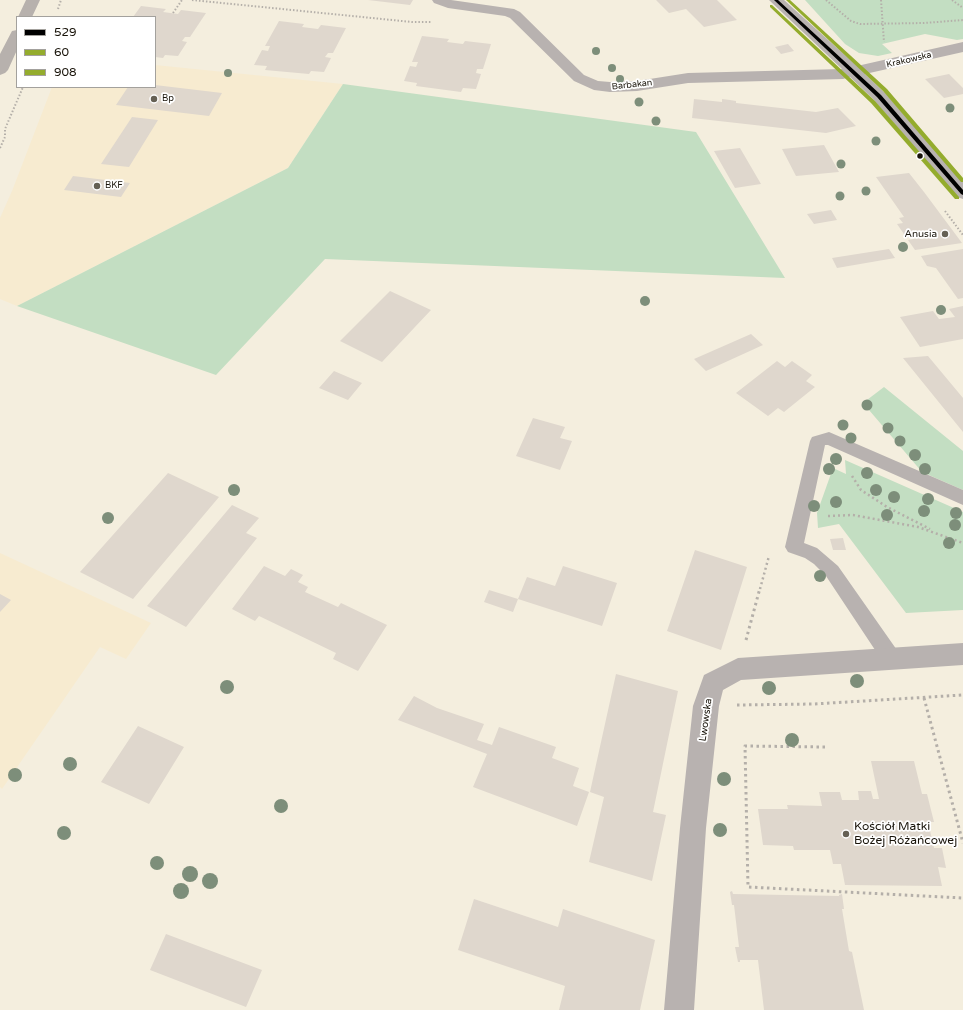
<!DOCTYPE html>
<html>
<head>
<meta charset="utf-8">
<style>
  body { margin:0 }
  #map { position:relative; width:963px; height:1010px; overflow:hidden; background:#f4eede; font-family:"Varela Round",sans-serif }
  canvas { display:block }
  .legend { position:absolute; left:16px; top:16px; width:140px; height:72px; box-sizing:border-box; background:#fff; border:1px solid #a3a19d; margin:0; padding:5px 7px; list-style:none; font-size:12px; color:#181309 }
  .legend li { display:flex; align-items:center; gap:8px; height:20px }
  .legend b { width:20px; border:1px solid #a3a19d }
</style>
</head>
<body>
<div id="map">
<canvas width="963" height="1010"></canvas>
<ul class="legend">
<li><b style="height:5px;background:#000"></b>529</li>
<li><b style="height:5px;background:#94ac2d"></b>60</li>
<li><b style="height:5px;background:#94ac2d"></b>908</li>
</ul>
</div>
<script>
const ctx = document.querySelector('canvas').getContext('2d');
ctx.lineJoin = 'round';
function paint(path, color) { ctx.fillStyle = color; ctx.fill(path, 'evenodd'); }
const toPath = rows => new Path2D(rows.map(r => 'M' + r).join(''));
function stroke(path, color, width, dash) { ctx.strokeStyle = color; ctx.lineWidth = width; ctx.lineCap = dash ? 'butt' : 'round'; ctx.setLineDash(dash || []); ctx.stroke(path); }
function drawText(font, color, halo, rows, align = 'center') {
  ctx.font = font + ' "Varela Round",sans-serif'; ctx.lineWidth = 3.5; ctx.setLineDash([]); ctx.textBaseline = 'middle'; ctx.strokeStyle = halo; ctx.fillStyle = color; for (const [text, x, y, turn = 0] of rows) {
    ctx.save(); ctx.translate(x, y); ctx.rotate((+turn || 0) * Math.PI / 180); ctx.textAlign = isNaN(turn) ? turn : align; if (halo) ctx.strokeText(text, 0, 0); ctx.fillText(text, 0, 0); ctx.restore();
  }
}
const built = toPath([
  [155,65,343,84,288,168,17,306,0,299,0,218,12,191,52,87,155,87],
  [0,553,151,623,126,659,100,647,2,789,0,787]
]);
const green = toPath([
  [805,0,963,0,963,39,957,40,925,34,882,44,892,53,878,56,859,53,845,44],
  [343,84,696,132,785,278,325,259,216,375,17,306,288,168],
  [884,387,963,451,963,490,922,472,863,403],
  [845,460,963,512,963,610,906,613,839,524,818,528,817,513,833,468,846,474]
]);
const building = toPath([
  [368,0,413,0,410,5],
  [656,0,717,0,737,20,704,27,686,9,669,13],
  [141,6,166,9,163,12,178,14,181,10,206,13,190,37,185,37,182,41,187,42,178,56,165,55,163,58,155,57,155,17,133,17],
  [279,21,304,24,302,27,318,29,321,25,346,28,333,53,328,53,325,57,331,58,324,72,311,71,309,74,265,70,267,66,254,65,262,50,268,51,270,46,265,46],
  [422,36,449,39,447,42,463,44,465,41,491,44,483,69,477,69,476,73,481,74,476,89,463,88,461,92,416,86,417,83,404,81,410,66,416,67,418,62,412,62],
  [788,44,794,51,781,54,775,47],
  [949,74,963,88,963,94,944,98,925,79],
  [155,85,222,93,209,116,116,105,128,87,155,87],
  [694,99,722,102,722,99,730,100,736,101,736,103,816,112,838,108,856,126,826,133,692,118],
  [132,117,158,120,129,167,101,164],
  [824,145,839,172,796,176,782,149],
  [740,148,761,184,735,188,714,151],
  [909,173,924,192,962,243,915,250,908,240,919,238,917,236,906,237,897,224,903,223,899,218,904,217,876,177],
  [73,176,130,183,121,197,64,190],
  [831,210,837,220,814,224,807,214],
  [889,249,895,258,837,268,832,258],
  [963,249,963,298,958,299,936,268,927,266,921,256],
  [390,291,431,310,382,362,340,341],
  [963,306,963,339,920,347,900,317,933,311,939,319,955,317,949,309],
  [751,334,763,345,706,371,694,359],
  [928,356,963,398,963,432,903,358],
  [777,361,785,367,792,361,812,375,806,381,815,387,784,412,778,408,768,416,736,393],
  [334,371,362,383,348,400,319,388],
  [533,418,565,427,560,438,572,441,560,470,516,456],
  [168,473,219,497,133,599,80,572],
  [232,505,259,518,246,533,257,538,186,627,147,606],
  [843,538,846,550,833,550,830,539],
  [695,550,747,567,721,650,667,631],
  [264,566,285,576,291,569,303,575,298,582,308,587,305,592,338,607,341,603,387,625,358,671,333,659,336,653,259,616,255,621,232,609],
  [563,566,617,583,602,626,518,599,527,577,555,586],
  [489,590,518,599,513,612,484,602],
  [0,594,11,600,0,612],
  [616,674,678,691,653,812,666,815,652,881,589,862,604,797,590,792],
  [414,696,437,708,484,724,477,740,492,745,499,727,556,747,552,758,579,768,573,786,589,792,577,826,473,787,487,754,398,720],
  [138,726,184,747,149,804,101,782],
  [871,761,914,761,922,794,927,794,934,822,928,822,934,848,942,848,946,868,938,867,942,886,845,885,841,864,833,864,830,850,794,850,793,846,763,845,758,809,788,809,787,805,822,806,819,792,840,792,842,800,859,800,858,791,871,791,873,799,879,799],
  [732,891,733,894,839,896,839,895,842,894,844,909,842,909,849,951,852,952,864,1010,764,1010,758,960,740,960,740,962,738,962,735,947,739,947,734,905,732,905,730,892],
  [474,899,558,927,563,909,655,940,640,1010,559,1010,565,986,458,950],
  [166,934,262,970,246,1007,150,970]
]);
const pathFar2 = toPath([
  [192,0,412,22,431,22],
  [826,0,851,21,860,24,924,23,963,20],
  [881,0,884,42],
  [952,0,963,8],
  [58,9,61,0],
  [173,13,182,0],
  [0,148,5,137,5,129,23,87],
  [945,211,963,235]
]);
const pathFar1 = toPath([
  [852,476,861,490,887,507,930,529],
  [828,516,853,515,918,527,963,543],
  [760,589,769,556]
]);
const path = toPath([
  [746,640,760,588],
  [924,698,963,843],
  [737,705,814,704,963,695],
  [825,747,745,746,748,887,963,898]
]);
const service = toPath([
  [829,432,963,490,963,505,828,445,825,445,804,543,817,548,838,566,899,653,901,659,899,665,892,668,885,665,826,576,814,564,805,558,788,552,785,547,810,441,812,437,829,432]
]);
const minor = toPath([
  [432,0,451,0,514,9,520,12,584,75,598,81,610,82,637,81,688,73,842,69,769,0,784,0,857,66,963,42,963,52,865,74,885,93,963,182,963,199,957,197,873,99,850,77,843,79,688,83,637,91,610,92,594,90,574,81,510,18,505,16,448,8,434,3,432,0],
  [963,643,963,665,741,680,723,690,719,706,706,828,694,1010,664,1010,680,828,693,706,704,675,738,658,963,643]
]);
const secondary = toPath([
  [26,0,40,0,32,17,18,17,26,0],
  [17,30,17,50,8,70,5,73,0,75,0,54,12,31,17,30]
]);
const bus1 = toPath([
  [774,0,778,0,881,95,963,190,963,195,961,194,877,97,774,0]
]);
const bus2 = toPath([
  [770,5,772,5,875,101,959,197,959,199,955,199,871,103,770,7,770,5]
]);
const bus3 = toPath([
  [786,0,790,0,887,89,963,178,963,182,961,182,883,91,786,0]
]);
const trees = [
  [596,51,4],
  [612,68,4],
  [228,73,4],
  [620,79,4],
  [639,102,4.5],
  [950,108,4.5],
  [656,121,4.5],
  [876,141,4.5],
  [841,164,4.5],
  [866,191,4.5],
  [840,196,4.5],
  [903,247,5],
  [645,301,5],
  [941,310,5],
  [867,405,5.5],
  [843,425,5.5],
  [888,428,5.5],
  [851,438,5.5],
  [900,441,5.5],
  [915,455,6],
  [836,459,6],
  [829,469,6],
  [925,469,6],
  [867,473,6],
  [234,490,6],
  [876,490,6],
  [894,497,6],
  [928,499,6],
  [836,502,6],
  [814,506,6],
  [924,511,6],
  [956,513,6],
  [887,515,6],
  [108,518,6],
  [955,525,6],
  [949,543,6],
  [820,576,6],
  [857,681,7],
  [227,687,7],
  [769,688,7],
  [792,740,7],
  [70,764,7],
  [15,775,7],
  [724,779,7],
  [281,806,7],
  [720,830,7],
  [64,833,7],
  [157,863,7],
  [190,874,8],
  [210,881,8],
  [181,891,8]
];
const markers = [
  [154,99,4,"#656054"],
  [920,156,3.5,"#181309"],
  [97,186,4,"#656054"],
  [945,234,4,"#656054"],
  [846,834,4,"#656054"]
];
const farStreetnames = [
  ["Krakowska",909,60,-13],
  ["Barbakan",632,85,-6]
];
const farPoinames = [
  ["Bp",162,99],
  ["BKF",105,186]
];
const poiNames = [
  ["Anusia",937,234]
];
const streetNames = [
  ["Lwowska",706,720,-82]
];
const nearPoinames = [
  ["Kościół Matki",854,827],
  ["Bożej Różańcowej",854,841]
];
paint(built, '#f7ebd0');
paint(green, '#c3dec2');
paint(building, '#dfd7cd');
stroke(pathFar2, '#b4afa9', 2, [1.5, 2]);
stroke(pathFar1, '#b4afa9', 2.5, [2, 3]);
stroke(path, '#b4afa9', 3, [2.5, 3.5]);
paint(service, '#b8b2b0');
paint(minor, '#b8b2b0');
paint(secondary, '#b7b1ad');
paint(bus1, '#000');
paint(bus2, '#94ac2d');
paint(bus3, '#94ac2d');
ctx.fillStyle = '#7d8e7a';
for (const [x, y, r] of trees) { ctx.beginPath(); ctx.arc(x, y, r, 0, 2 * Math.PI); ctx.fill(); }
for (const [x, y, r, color] of markers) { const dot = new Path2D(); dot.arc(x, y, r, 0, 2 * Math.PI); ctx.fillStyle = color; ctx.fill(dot); stroke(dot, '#fff', 1.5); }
drawText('9px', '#181309', '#fff', farStreetnames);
drawText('9px', '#181309', '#fff', farPoinames, 'left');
drawText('10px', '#181309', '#fff', poiNames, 'right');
drawText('10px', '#181309', '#fff', streetNames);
drawText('12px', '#181309', '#fff', nearPoinames, 'left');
</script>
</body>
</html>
